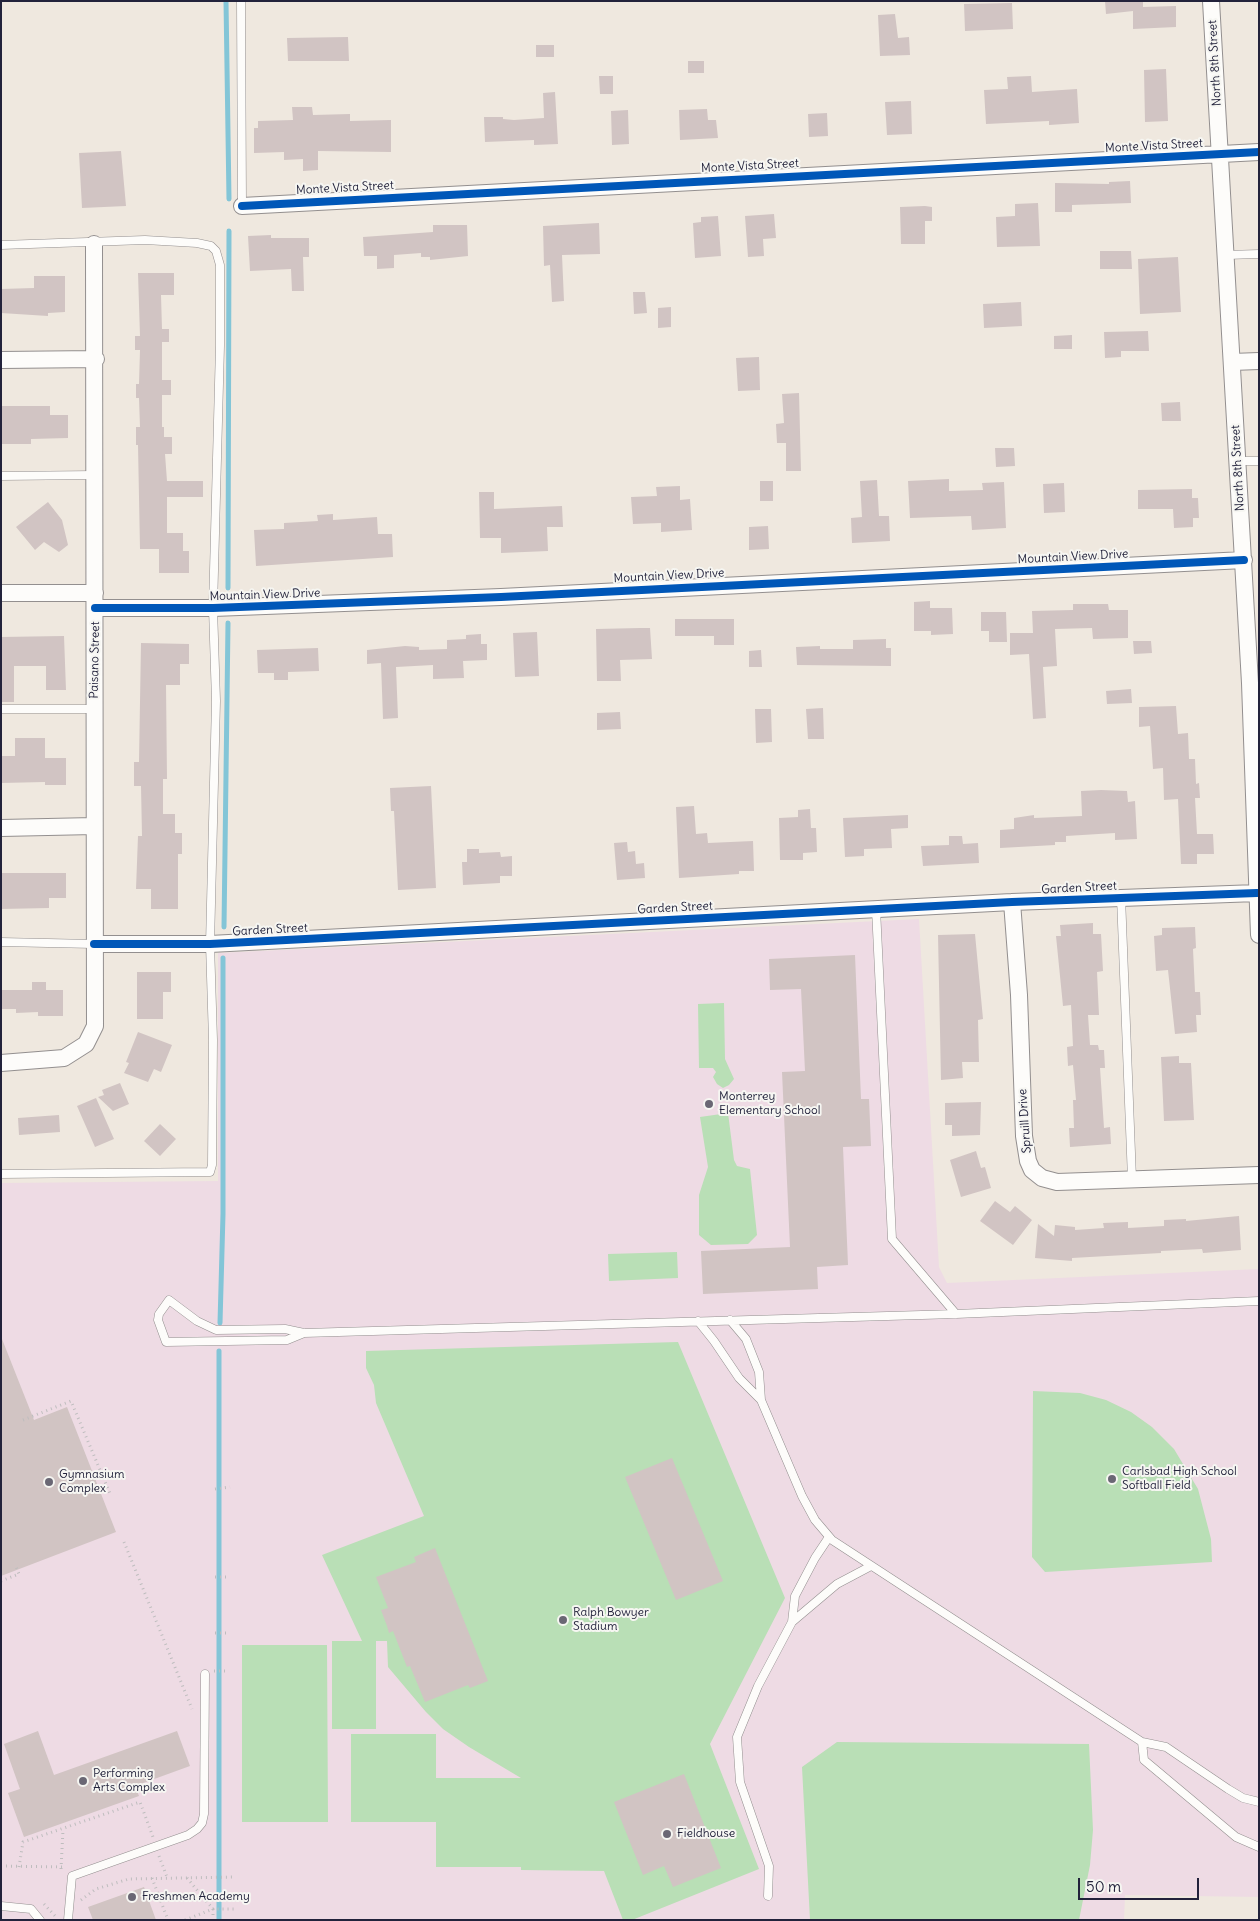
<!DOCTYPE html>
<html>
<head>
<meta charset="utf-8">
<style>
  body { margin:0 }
  #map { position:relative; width:1260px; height:1921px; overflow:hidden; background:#efe8df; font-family:Delius,sans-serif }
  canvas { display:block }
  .frame { position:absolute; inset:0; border:2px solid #22223b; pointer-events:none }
  .scale { position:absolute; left:1078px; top:1878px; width:121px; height:22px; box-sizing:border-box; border:2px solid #22223b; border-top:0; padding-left:6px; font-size:15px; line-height:18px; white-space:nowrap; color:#22223b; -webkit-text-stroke:4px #f6f6f2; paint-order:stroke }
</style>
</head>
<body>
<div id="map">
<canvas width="1260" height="1921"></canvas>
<div class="frame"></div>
<div class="scale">50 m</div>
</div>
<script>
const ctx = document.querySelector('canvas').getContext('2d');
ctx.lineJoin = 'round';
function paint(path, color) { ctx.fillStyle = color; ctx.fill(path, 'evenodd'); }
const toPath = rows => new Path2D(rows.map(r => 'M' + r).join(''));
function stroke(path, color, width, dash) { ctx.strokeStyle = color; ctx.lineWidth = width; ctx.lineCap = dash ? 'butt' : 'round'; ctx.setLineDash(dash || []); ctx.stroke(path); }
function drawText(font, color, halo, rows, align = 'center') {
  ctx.font = font + ' Delius,sans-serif'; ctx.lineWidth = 4; ctx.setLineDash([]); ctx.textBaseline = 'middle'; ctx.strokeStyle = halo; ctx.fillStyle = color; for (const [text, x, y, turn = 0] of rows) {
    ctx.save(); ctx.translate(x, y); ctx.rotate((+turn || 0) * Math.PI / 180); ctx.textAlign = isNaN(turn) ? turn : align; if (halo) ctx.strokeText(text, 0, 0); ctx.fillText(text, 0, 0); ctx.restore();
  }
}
const built = toPath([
  [919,919,939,1267,947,1283,1259,1269,1259,1897,1125,1895,1124,1920,1,1920,1,1183,218,1181,218,953]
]);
const green = toPath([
  [724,1003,725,1059,734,1079,729,1085,723,1088,717,1084,713,1077,716,1072,713,1068,699,1068,698,1004],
  [728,1113,734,1160,737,1166,750,1169,757,1235,748,1244,711,1245,699,1235,699,1195,708,1167,700,1117],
  [677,1252,678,1278,609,1281,608,1254],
  [678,1342,785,1598,710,1744,759,1869,632,1920,623,1920,604,1871,521,1870,521,1867,436,1867,436,1822,351,1822,351,1734,436,1734,436,1778,521,1778,469,1747,443,1729,426,1712,388,1667,387,1641,376,1641,376,1729,332,1729,332,1641,362,1641,322,1555,424,1516,376,1403,374,1385,366,1368,366,1351],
  [1033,1391,1080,1393,1106,1400,1131,1412,1152,1427,1174,1449,1198,1489,1211,1539,1212,1562,1045,1572,1032,1557],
  [242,1645,327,1645,328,1822,242,1822],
  [837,1742,1089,1744,1093,1830,1090,1865,1079,1920,810,1920,802,1767]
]);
const stream = toPath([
  [226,1,229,199],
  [228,588,229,231],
  [224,927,228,623],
  [220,1323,223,1214,223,958],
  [219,1920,219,1351]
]);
const building = toPath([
  [1105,1,1143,1,1143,7,1176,6,1176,27,1133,29,1133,11,1106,14],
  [1012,3,1013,29,965,31,964,4],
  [895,14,898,38,909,37,910,55,880,56,878,15],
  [348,37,349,61,288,61,287,38],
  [536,45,554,45,554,57,536,57],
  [688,61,704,61,704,73,688,73],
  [1166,69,1168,121,1145,122,1144,70],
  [599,76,613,76,613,94,600,94],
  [1031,76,1032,92,1077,89,1079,123,1049,125,1049,121,986,124,984,90,1008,89,1007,77],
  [555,92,558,144,534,145,534,140,485,142,484,117,503,117,503,119,514,120,544,118,543,93],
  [911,101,912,134,887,135,885,102],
  [292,107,312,107,313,115,350,114,350,121,391,120,391,152,318,151,318,170,303,171,303,159,284,160,284,152,254,153,254,128,258,128,258,121,293,120],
  [707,109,708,120,716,120,718,138,680,140,679,110],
  [628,110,629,144,612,145,611,111],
  [827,113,828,136,809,137,808,114],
  [121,151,126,206,82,208,79,153],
  [1130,181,1131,203,1072,205,1072,212,1055,212,1055,183,1109,184,1109,182],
  [1038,203,1040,246,997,247,996,217,1015,216,1015,204],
  [925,206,932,207,932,221,925,221,925,244,901,244,900,207],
  [774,214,776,238,763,239,764,256,748,257,745,216],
  [718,216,721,256,695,258,693,223,701,222,701,217],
  [599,223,600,254,562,255,564,301,552,302,550,265,544,266,543,226],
  [433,225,467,225,468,256,430,260,430,257,421,257,421,253,394,255,394,268,377,269,377,256,364,256,363,237,433,232],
  [271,235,271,238,309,238,309,257,303,257,304,291,292,291,291,269,250,271,248,236],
  [1100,251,1131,251,1132,269,1100,269],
  [1178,257,1181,312,1140,314,1138,259],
  [138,273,174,273,174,295,161,295,162,329,169,329,169,342,162,342,162,380,171,380,171,395,162,395,162,427,164,427,164,437,172,437,172,454,165,454,167,481,203,481,203,497,167,497,167,533,183,533,183,551,189,551,189,573,159,573,159,549,140,549,138,445,136,445,136,427,140,427,139,398,136,398,136,384,139,384,140,350,135,350,135,336,140,336],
  [34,276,65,276,65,312,48,313,48,316,1,313,1,289,34,288],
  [633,292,645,292,647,313,634,314],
  [1021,302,1022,326,984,328,983,304],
  [671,307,671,327,658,328,658,308],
  [1148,331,1149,351,1121,351,1121,357,1105,358,1104,332],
  [1072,335,1072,349,1054,349,1054,336],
  [759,357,760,390,738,391,736,358],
  [799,393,801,471,786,471,786,443,777,443,776,424,784,423,782,394],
  [1180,402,1181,421,1162,421,1161,403],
  [1,406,50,406,50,415,68,415,68,438,31,439,31,444,1,444],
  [995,448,1014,448,1015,466,996,467],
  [949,479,949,491,983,490,982,483,1004,482,1006,528,972,530,971,516,910,518,908,481],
  [877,480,879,516,889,516,890,541,852,543,851,518,862,517,860,481],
  [760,481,773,481,773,501,760,501],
  [1064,483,1065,512,1044,513,1043,484],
  [680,486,680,500,690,499,692,530,661,532,661,523,633,524,631,497,657,496,656,487],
  [1192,489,1192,498,1198,498,1199,518,1193,518,1193,527,1174,528,1173,509,1138,509,1138,490],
  [479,492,494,492,494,509,562,506,563,527,547,527,548,551,501,553,501,538,480,538],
  [48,502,62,520,68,545,59,552,44,542,35,550,16,527],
  [333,514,333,520,377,517,378,534,392,534,393,557,256,566,254,530,284,529,284,523,318,521,317,515],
  [768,526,769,549,749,550,749,527],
  [930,601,930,608,952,608,953,634,931,635,931,631,914,631,914,602],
  [1073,604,1108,604,1109,610,1128,610,1128,638,1093,639,1092,628,1055,629,1057,666,1043,667,1046,718,1033,719,1029,654,1010,655,1010,633,1033,633,1032,611,1073,610],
  [981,612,1006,612,1007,642,989,642,989,631,981,631],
  [675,619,734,619,734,645,714,645,714,636,675,636],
  [640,628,650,628,652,659,620,660,621,681,597,681,596,629],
  [537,632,539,676,515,677,513,633],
  [481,634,481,644,487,644,487,660,463,661,464,678,433,679,433,665,396,667,398,718,383,719,381,663,367,664,367,650,405,646,419,647,419,650,447,649,447,640,466,639,466,635],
  [64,636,66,690,46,690,46,666,14,666,14,702,1,702,1,637],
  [886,639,886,648,891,648,891,666,797,665,796,647,820,646,820,649,853,649,853,640],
  [1133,641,1151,641,1152,653,1134,654],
  [141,643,189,644,189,664,180,664,180,685,166,685,167,779,163,779,163,814,175,814,175,833,182,833,182,854,178,854,178,909,151,909,151,889,136,889,138,836,142,836,141,786,134,786,134,762,139,762],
  [318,648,319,671,288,672,288,680,274,680,274,673,258,673,257,650],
  [761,650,762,667,749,667,749,651],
  [1131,689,1132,703,1107,704,1106,691],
  [1176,706,1178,734,1188,733,1189,759,1195,759,1196,784,1199,783,1200,798,1195,798,1197,834,1213,834,1214,854,1197,854,1197,864,1181,864,1178,799,1164,800,1163,768,1153,769,1150,726,1139,727,1139,707],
  [823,708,824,739,808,739,806,709],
  [755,709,771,709,772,742,756,743],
  [620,712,621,729,597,730,597,713],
  [15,738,45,738,45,758,66,758,66,785,45,785,45,782,1,783,1,756,15,756],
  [431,786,436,888,398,890,394,811,391,811,390,788],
  [1101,790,1127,791,1128,802,1135,801,1137,839,1115,840,1115,833,1066,836,1066,842,1055,842,1055,845,1000,848,1000,830,1014,829,1014,818,1034,815,1034,818,1082,816,1081,791],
  [694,806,696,834,707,833,708,843,753,841,754,871,739,871,739,874,679,878,676,807],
  [810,809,811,828,816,828,817,852,803,853,803,860,780,860,779,818,798,817,798,810],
  [908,815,908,828,891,829,892,848,864,849,864,856,845,857,843,818],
  [949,836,962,836,963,844,978,843,979,863,923,866,921,846,949,845],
  [627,842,628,852,635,851,636,864,644,863,645,878,617,880,614,843],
  [467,849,479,849,479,853,500,852,501,857,512,856,512,876,500,876,500,883,463,885,462,862,467,862],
  [1,873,66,873,66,898,49,898,49,908,1,909],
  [1093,923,1093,934,1101,934,1103,971,1097,972,1099,1015,1088,1015,1090,1045,1098,1045,1099,1050,1104,1050,1105,1068,1100,1068,1104,1128,1110,1127,1111,1144,1070,1147,1069,1128,1074,1128,1073,1100,1076,1100,1073,1065,1068,1066,1067,1047,1073,1046,1071,1005,1063,1006,1056,936,1061,936,1060,925],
  [1195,927,1196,948,1193,949,1195,992,1200,992,1201,1015,1196,1015,1197,1032,1175,1034,1168,970,1156,971,1154,936,1162,935,1162,928],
  [975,934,983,1019,978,1020,979,1062,962,1062,963,1078,941,1080,938,935],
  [855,955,861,1099,869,1099,871,1146,843,1147,848,1265,817,1267,818,1289,703,1294,701,1251,790,1247,782,1072,805,1071,801,989,770,990,769,959],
  [137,972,171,972,171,992,163,992,163,1019,137,1019],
  [32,982,46,982,46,990,63,990,63,1016,38,1016,38,1012,16,1013,16,1009,1,1009,1,990,32,990],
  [138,1032,172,1045,161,1072,154,1069,148,1082,124,1073,129,1063,126,1062],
  [1179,1056,1179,1063,1191,1063,1194,1120,1164,1121,1161,1057],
  [120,1083,129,1104,113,1111,98,1097,104,1095,102,1090],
  [96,1098,114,1139,95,1147,77,1106],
  [981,1102,980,1135,952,1136,952,1125,945,1125,945,1103],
  [59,1115,60,1132,19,1135,18,1118],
  [160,1124,176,1139,160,1156,144,1141],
  [976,1151,981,1168,985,1167,991,1188,961,1197,950,1160],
  [995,1201,1010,1212,1015,1206,1032,1220,1013,1245,980,1221],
  [1239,1216,1241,1250,1203,1253,1202,1249,1161,1251,1161,1253,1072,1258,1072,1261,1035,1258,1038,1224,1054,1236,1055,1225,1075,1227,1075,1230,1104,1228,1103,1223,1128,1222,1128,1228,1164,1226,1164,1220,1186,1219,1186,1221],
  [2,1339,34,1420,67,1407,116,1532,1,1576],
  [672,1458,723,1581,676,1600,625,1477],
  [435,1548,488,1681,470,1688,468,1685,425,1702,410,1666,407,1667,393,1631,389,1633,387,1626,381,1610,388,1608,376,1577,416,1562,414,1557],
  [38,1731,54,1775,177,1731,190,1766,135,1786,139,1796,24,1837,8,1793,20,1789,4,1744],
  [684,1774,721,1868,673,1887,664,1866,643,1875,614,1802],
  [144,1887,156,1920,93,1920,88,1907]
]);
const path = toPath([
  [23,1420,71,1401,111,1496],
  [215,1489,230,1487],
  [124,1542,192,1709],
  [215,1577,229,1577],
  [1,1581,19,1574,16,1567],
  [215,1633,229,1633],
  [214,1671,228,1671],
  [159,1856,167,1877],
  [1,1866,65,1867],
  [19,1867,23,1842,140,1802,153,1837],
  [61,1869,63,1830],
  [152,1878,168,1920],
  [187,1878,213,1909,236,1909],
  [81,1900,96,1889,129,1879,234,1877],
  [44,1904,57,1918],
  [185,1920,213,1909,213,1920]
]);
const lane = toPath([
  [241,1,242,206],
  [1,245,145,240,197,243,211,246,216,251,220,265,220,346,213,608,216,701,210,944,213,1040,212,1165,210,1172,1,1174],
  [1226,255,1259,254],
  [1238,461,1259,461],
  [1,476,95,475],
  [1,709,94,709],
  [1121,897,1132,1179],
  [876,909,892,1239,956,1314],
  [1,942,94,944],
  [730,1320,746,1339,759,1372,761,1400,802,1496,815,1520,832,1540,1142,1742,1166,1747,1228,1789,1243,1798,1259,1802],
  [698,1321,714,1341,739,1378,761,1400],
  [304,1333,287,1340,166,1342,158,1320,159,1314,169,1300,197,1321,216,1330,285,1329,304,1333,956,1314,1259,1301],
  [792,1622,837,1584,871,1566],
  [1142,1742,1144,1760,1236,1837,1259,1847],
  [768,1896,769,1866,740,1782,737,1737,758,1686,792,1622,795,1596,815,1558,829,1537],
  [1,1906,31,1909,40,1920],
  [68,1920,72,1876,188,1835,197,1829,202,1823,204,1814,205,1674]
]);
const street = toPath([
  [1211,1,1250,683,1259,935],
  [242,206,1259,152],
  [1,360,96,359],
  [1232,362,1259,361],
  [1,593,95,593],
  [95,608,213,608,501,597,1244,560],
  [1,828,94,826],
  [1012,902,1019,995,1024,1136,1028,1161,1032,1170,1042,1178,1057,1182,1259,1175],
  [94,944,210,944,1012,902,1257,893],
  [1,1063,64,1058,86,1044,95,1026,94,244]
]);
const cycleway = toPath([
  [242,206,1259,152],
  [95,608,213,608,501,597,1244,560],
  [94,944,210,944,1012,902,1257,893]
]);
const markers = [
  [709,1104,5,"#6a6774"],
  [1112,1479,5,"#6a6774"],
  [49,1482,5,"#6a6774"],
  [563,1620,5,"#6a6774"],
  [83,1781,5,"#6a6774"],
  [667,1834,5,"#6a6774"],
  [132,1897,5,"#6a6774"]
];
const streetNames = [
  ["North 8th Street",1215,63,-93],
  ["Monte Vista Street",1154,146,-3],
  ["Monte Vista Street",750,166,-3],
  ["Monte Vista Street",345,188,-3],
  ["North 8th Street",1238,468,-93],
  ["Mountain View Drive",1073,557,-3],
  ["Mountain View Drive",669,576,-3],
  ["Mountain View Drive",265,595,-2],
  ["Paisano Street",95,660,-89],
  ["Garden Street",1079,888,-3],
  ["Garden Street",675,908,-3],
  ["Garden Street",270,930,-3],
  ["Spruill Drive",1025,1121,-94]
];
const poiNames = [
  ["Monterrey",719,1097],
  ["Elementary School",719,1111],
  ["Carlsbad High School",1122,1472],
  ["Softball Field",1122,1486],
  ["Gymnasium",59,1475],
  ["Complex",59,1489],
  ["Ralph Bowyer",573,1613],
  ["Stadium",573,1627],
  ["Performing",93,1774],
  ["Arts Complex",93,1788],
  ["Fieldhouse",677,1834],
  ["Freshmen Academy",142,1897]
];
paint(built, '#eedbe4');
paint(green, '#b9dfb6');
stroke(stream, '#83c5d7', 5);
paint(building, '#d1c4c3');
stroke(lane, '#938f8f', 9);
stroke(street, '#938f8f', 18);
stroke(path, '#bebdbe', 3, [1, 4]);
stroke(lane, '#fdfcfa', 8);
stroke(street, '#fdfcfa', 16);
stroke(cycleway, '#0057b8', 8);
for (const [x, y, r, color] of markers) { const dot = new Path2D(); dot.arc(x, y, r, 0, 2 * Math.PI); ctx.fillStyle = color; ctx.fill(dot); stroke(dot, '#f6f6f2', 2); }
drawText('12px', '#22223b', '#f6f6f2', streetNames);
drawText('12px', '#22223b', '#f6f6f2', poiNames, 'left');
</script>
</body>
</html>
